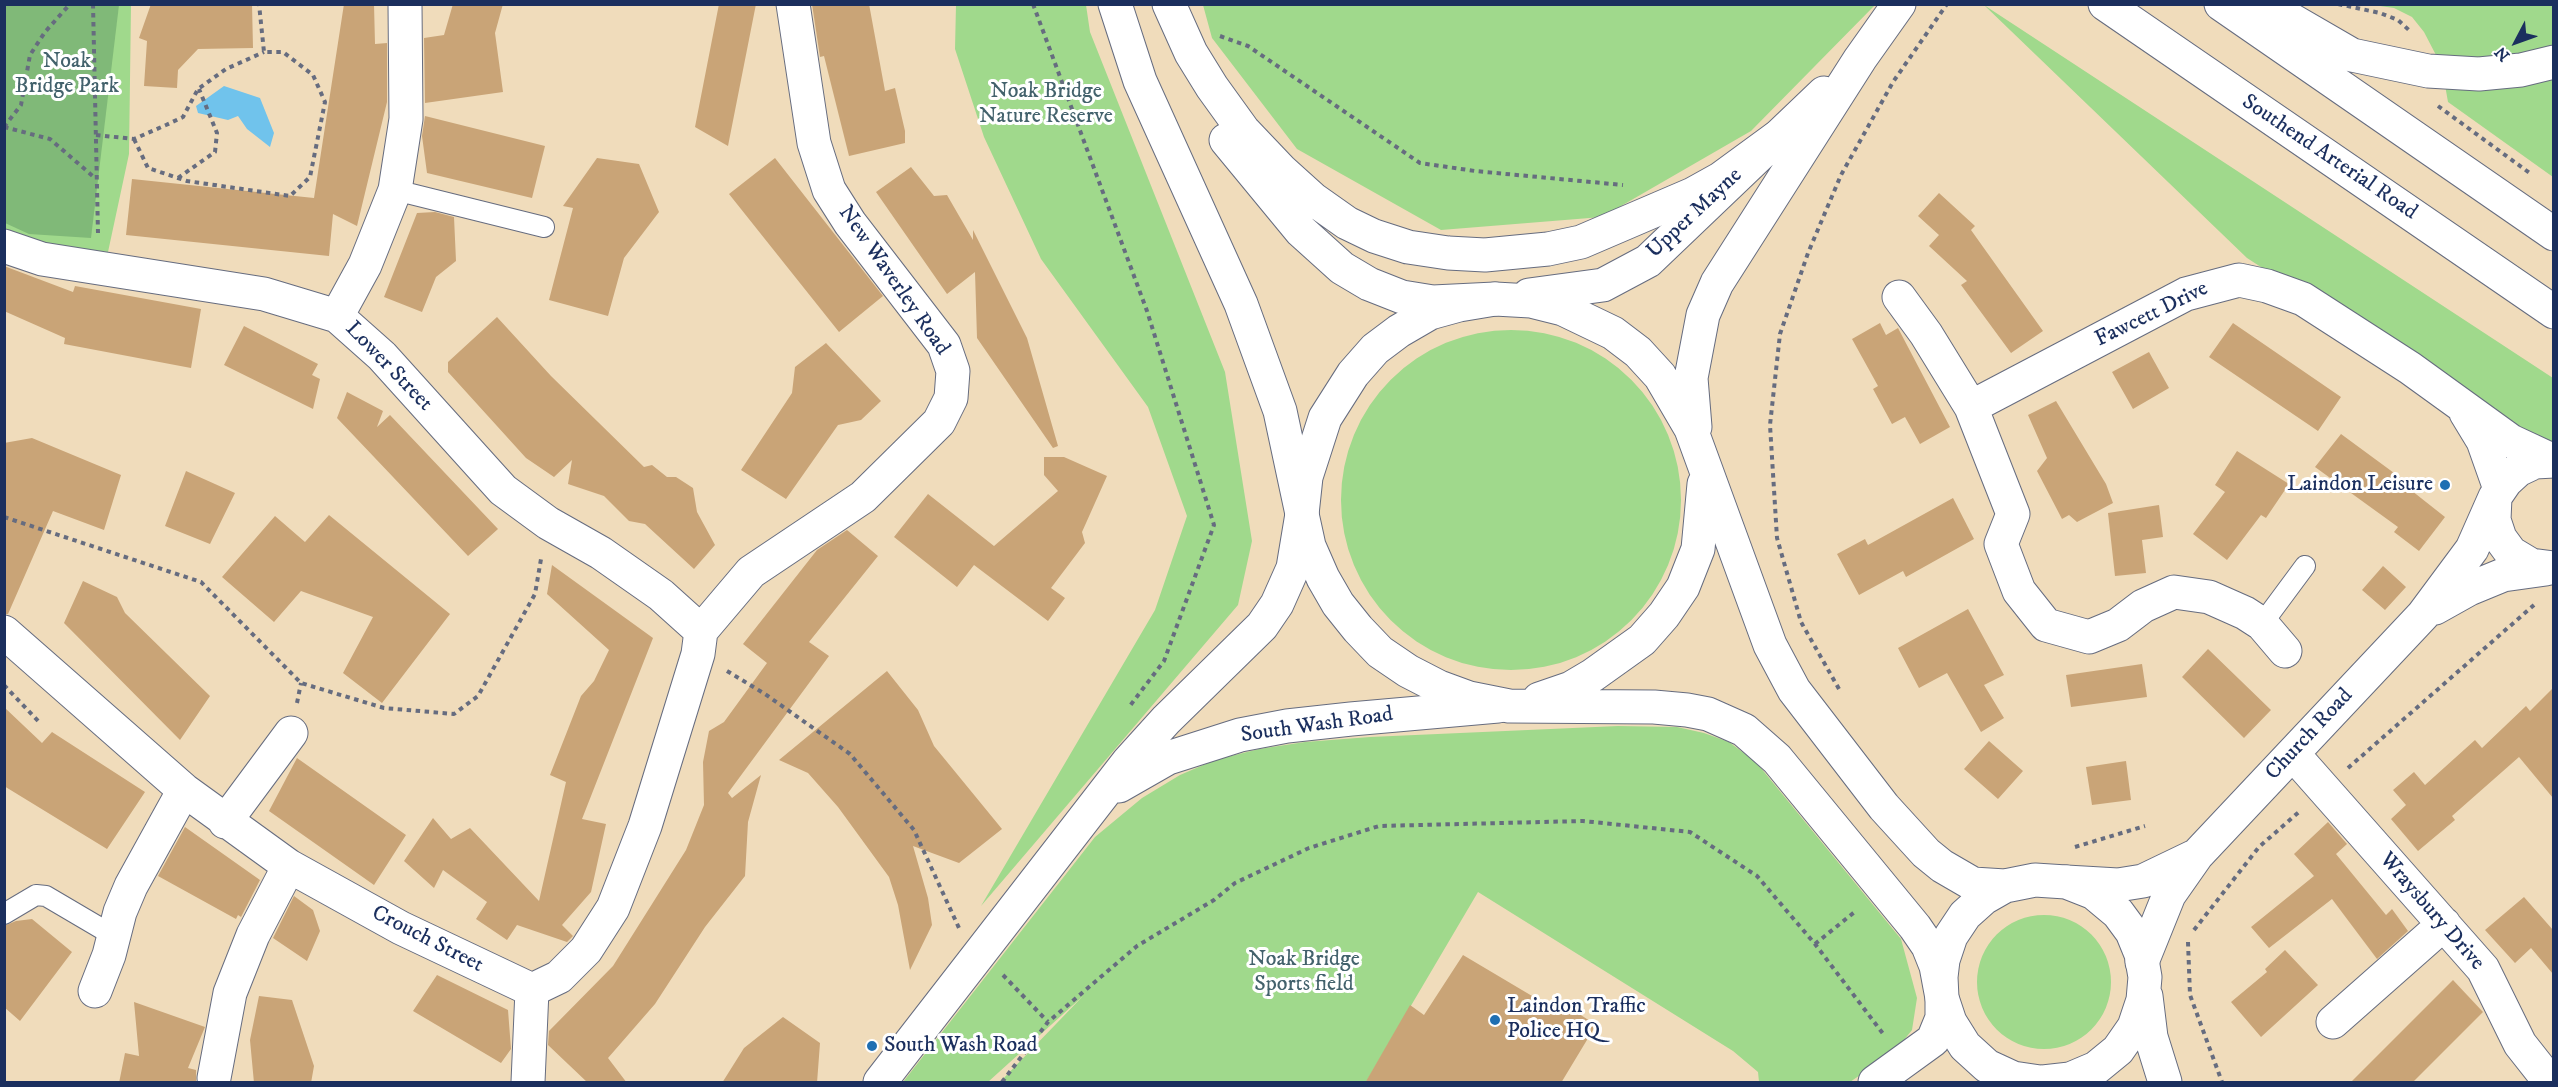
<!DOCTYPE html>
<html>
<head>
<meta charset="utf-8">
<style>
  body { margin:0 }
  #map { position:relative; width:2558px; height:1087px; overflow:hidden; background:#f0dcbb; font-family:"IM FELL DW Pica",serif }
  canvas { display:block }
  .frame { position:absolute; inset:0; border:6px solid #1b2f5e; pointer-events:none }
  .north { position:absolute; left:2486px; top:12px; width:60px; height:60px; -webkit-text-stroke:4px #fff; paint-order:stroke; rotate:229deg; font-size:16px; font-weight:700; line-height:24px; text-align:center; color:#1b2f5e }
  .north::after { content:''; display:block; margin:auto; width:21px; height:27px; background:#1b2f5e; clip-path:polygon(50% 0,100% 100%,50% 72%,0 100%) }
</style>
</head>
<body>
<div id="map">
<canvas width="2558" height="1087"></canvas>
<div class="frame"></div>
<div class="north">N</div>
</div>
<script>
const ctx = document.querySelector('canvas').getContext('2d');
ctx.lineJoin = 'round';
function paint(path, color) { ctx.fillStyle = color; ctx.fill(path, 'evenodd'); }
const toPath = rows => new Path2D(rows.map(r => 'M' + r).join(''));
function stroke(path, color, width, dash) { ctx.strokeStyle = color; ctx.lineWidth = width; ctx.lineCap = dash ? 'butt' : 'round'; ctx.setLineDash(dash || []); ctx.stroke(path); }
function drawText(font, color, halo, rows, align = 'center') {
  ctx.font = font + ' "IM FELL DW Pica",serif'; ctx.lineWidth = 6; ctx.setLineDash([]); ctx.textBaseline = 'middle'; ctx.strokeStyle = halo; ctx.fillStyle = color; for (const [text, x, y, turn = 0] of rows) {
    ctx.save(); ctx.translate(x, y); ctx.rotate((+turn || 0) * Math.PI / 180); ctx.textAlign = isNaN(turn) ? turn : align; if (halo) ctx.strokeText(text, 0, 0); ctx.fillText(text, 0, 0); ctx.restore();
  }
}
const green = toPath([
  [5,5,131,5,129,154,108,252,23,241,5,233],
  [956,5,1086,5,1090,32,1225,372,1252,541,1238,605,981,906,1155,610,1187,516,1148,407,1041,259,984,137,955,49],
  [1203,5,1875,5,1751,131,1602,217,1441,230,1297,149,1212,38],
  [1984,5,2553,378,2553,444,2514,435,2419,369,2247,258],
  [2373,5,2553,5,2553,48,2489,60,2437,57,2424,32,2412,17,2394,8],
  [2553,77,2553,177,2448,102,2445,85],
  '1341 500a170 170 0 1 1 340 0a170 170 0 1 1-340 0Z',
  [1618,726,1677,727,1704,733,1729,742,1756,762,1901,939,1917,998,1912,1030,1895,1051,1850,1082,1759,1082,1758,1072,1733,1051,1478,892,1366,1082,1000,1082,1083,996,988,1082,903,1082,1095,837,1142,798,1180,775,1215,760,1259,749,1305,742,1370,737],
  '1977 982a67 67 0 1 1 134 0a67 67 0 1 1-134 0Z'
]);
const forest = toPath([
  [5,4,119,5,91,238,29,234,5,223]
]);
const water = toPath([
  [224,86,260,98,274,133,270,147,247,129,238,116,228,120,198,113,196,106]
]);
const building = toPath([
  [151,4,252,4,253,48,198,49,178,70,177,88,144,86,147,41,139,38],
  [344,4,374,4,375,44,387,43,387,102,357,226,333,214,329,256,126,235,132,179,314,198],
  [453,4,503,4,495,33,503,92,425,103,424,38,444,35],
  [719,4,756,4,728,146,695,127],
  [812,4,869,4,885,91,895,88,905,131,905,143,849,156,824,56,820,57],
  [425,116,545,146,532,198,427,173,422,136],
  [597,158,639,164,659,212,624,258,608,316,549,300,573,208,563,206],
  [775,158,883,296,839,332,729,194],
  [911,167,934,196,947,195,973,240,973,230,1027,338,1058,446,1053,448,977,338,975,272,947,294,876,192],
  [1939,193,1975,226,1971,230,2043,331,2011,353,1961,285,1967,281,1929,246,1939,235,1918,216],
  [435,212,454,217,456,261,436,277,422,312,384,297,417,213],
  [4,266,73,292,75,286,201,309,191,368,64,344,65,338,4,311],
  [497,317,551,376,644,467,652,465,667,477,676,477,693,488,697,512,715,545,694,569,645,524,629,521,604,496,568,484,572,460,554,477,526,458,448,372,448,362],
  [1880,323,1886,335,1898,328,1950,427,1920,444,1905,417,1892,424,1873,389,1878,386,1852,339],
  [2233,323,2341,397,2318,431,2209,357],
  [244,326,318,364,312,375,320,379,313,409,224,365],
  [826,343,881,401,861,420,838,425,786,499,741,470,792,393,795,367],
  [2149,352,2169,388,2133,409,2112,372],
  [347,392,383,411,377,427,390,415,498,529,468,556,337,418],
  [2056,401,2106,484,2113,503,2077,522,2069,515,2062,519,2037,471,2047,458,2028,415],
  [2341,434,2409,484,2407,487,2445,517,2419,551,2394,532,2398,527,2315,467],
  [32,438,121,475,104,530,53,511,8,614,4,614,4,443],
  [2237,451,2289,484,2266,518,2261,515,2227,560,2193,534,2225,492,2215,485],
  [1044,457,1064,457,1107,476,1082,532,1085,543,1051,588,1065,598,1048,621,974,565,957,587,894,537,928,494,994,546,1058,491,1044,475],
  [186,471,235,493,210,544,165,526],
  [1953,498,1974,539,1906,577,1903,571,1859,595,1837,554,1865,539,1868,545],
  [2159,505,2163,537,2142,540,2146,573,2115,576,2108,513],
  [329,515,450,614,382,703,343,673,373,617,301,591,274,622,222,577,275,516,305,542],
  [847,530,878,556,809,642,829,656,728,793,732,798,761,775,748,822,745,876,705,927,655,1004,608,1058,627,1083,588,1083,548,1045,549,1031,613,966,686,850,704,805,703,762,709,731,724,722,767,663,743,644,817,550],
  [552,565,653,638,582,819,606,824,591,892,562,925,573,936,567,942,517,925,507,940,476,919,487,902,443,870,434,888,404,861,433,818,451,839,470,828,539,901,566,782,550,775,581,696,594,681,609,650,547,594],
  [2383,566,2406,587,2385,610,2362,590],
  [83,581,117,597,125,613,210,696,180,740,64,623],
  [1968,609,2004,675,1984,685,2004,718,1981,732,1947,673,1919,688,1898,648],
  [2208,649,2271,710,2244,738,2182,677],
  [2142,664,2147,697,2071,707,2066,675],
  [887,671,918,710,934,746,1002,829,959,863,913,846,928,898,932,925,910,970,898,905,889,877,838,807,808,773,779,760],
  [2553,688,2553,798,2519,757,2452,816,2455,820,2418,851,2391,819,2406,805,2393,790,2414,772,2425,785,2475,740,2482,748,2526,706,2530,711],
  [4,707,42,743,52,732,145,792,107,849,4,786],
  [1989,741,2023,771,1998,799,1964,769],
  [297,758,406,835,374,885,269,811],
  [2126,761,2131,800,2092,805,2086,767],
  [2328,822,2347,844,2336,854,2386,915,2392,909,2408,931,2377,959,2332,899,2269,948,2251,927,2314,876,2294,854],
  [185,827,260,880,241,917,238,915,236,919,158,876],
  [294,896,313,910,320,931,307,961,273,938],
  [2524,897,2553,930,2553,974,2531,948,2515,963,2485,930],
  [32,919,72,952,20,1021,4,1007,4,926,16,921],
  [2285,950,2318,985,2261,1037,2231,1002,2267,972,2265,969],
  [1463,955,1554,1009,1561,1002,1596,1025,1561,1083,1365,1083,1410,1005,1424,1015],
  [437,975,508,1010,511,1049,501,1063,413,1011],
  [2453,980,2483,1012,2412,1083,2350,1083],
  [259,996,292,1000,314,1066,311,1083,254,1083,250,1040],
  [134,1002,205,1027,188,1068,196,1070,196,1083,119,1083,125,1053,139,1056],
  [783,1017,820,1043,817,1083,722,1083,744,1048]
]);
const path = toPath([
  [93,4,98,233],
  [1033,4,1147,311,1214,525,1164,661,1129,707],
  [2338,4,2380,13,2398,20,2411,32],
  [1220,36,1248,46,1420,163,1475,171,1623,185],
  [2438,106,2531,174],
  [4,127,21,105,30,55,45,32,70,4],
  [4,127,50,139,95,178],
  [96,135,134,139,166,125,183,117,198,89,226,69,264,52],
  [134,139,148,168,187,181,290,196,310,177,325,102,313,75,283,52,264,52,259,4],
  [178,178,215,152,217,133,199,89],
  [4,517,201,582,301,683,384,708,454,714,478,696,535,594,541,559],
  [727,671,765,694,850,754,914,830,959,928],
  [4,685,39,722],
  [1839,689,1801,622,1777,538,1770,425,1780,334,1808,253,1841,175,1893,82,1947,4],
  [297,703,301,683],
  [2348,768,2534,605],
  [2075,847,2145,826],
  [2194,930,2259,847,2300,811],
  [2188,942,2190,995,2222,1082],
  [1815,944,1857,910],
  [1003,975,1048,1022],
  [1002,1082,1048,1022,1137,946,1214,900,1235,883,1309,848,1379,826,1583,821,1690,832,1757,876,1815,944,1884,1035]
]);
const service = toPath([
  [395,190,544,227],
  [2262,624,2305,566],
  [4,914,36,895,46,896,114,936]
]);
const minor = toPath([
  [4,246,42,259,264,294,337,316,382,356,503,490,548,523,601,553,661,595,701,631],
  [1899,297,1926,334,1971,407,2013,514,2001,544,2019,591,2046,625,2089,637,2118,625,2143,606,2174,592,2209,597,2245,613,2262,624,2285,651],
  [337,316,365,265,395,190,406,119,405,4],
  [1971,407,2186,294,2239,280,2267,286,2303,299,2410,368,2511,441,2554,461],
  [2466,413,2483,441,2500,489],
  [2554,461,2535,462,2518,470,2506,481,2495,497,2494,520,2500,538,2511,553,2531,565,2554,568],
  [2435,608,2469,589,2503,575,2546,569],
  [701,631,751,572,863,497,939,422,951,398,953,371,944,345,850,223,829,190,814,143,793,4],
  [4,632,184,790,289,866,401,928,532,990,559,977,586,950,613,908,645,826,698,654,701,631],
  [2293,754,2483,969,2520,1044,2550,1082],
  [225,822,291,733],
  [2066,882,2118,885,2143,881,2193,857],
  [2142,962,2169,895,2197,855,2423,615,2472,549,2495,497],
  [95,991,109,955,120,912,131,886,184,790],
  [2333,1022,2444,924],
  [214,1078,230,993,253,935,289,866],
  [528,1082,532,990],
  [1875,1082,1933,1040,1942,1018,1942,998]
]);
const tertiary = toPath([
  [1119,786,1168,758,1240,735,1287,726,1351,719,1498,706],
  [880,1082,1128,762,1166,720,1262,626,1277,604,1293,568,1302,514]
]);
const primary = toPath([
  [1529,295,1603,285,1648,261,1824,93],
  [1695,427,1691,378,1703,315,1717,283,1860,59,1899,4],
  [1539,699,1571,688,1593,675,1642,640,1664,615,1683,587,1698,549,1704,484],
  [2146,996,2151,1037,2165,1082],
  [1942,998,1936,966,1928,946,1915,927,1777,759,1744,730,1708,714,1687,710,1654,707,1509,706,1469,698,1439,687,1408,671,1380,652,1358,629,1338,604,1323,578,1309,546,1302,514,1306,477,1325,418,1353,374,1375,349,1399,331,1430,313,1459,305,1495,299,1531,301,1563,309,1613,333,1638,352,1660,376,1691,429,1770,645,1794,690,1884,807,1926,853,1942,866,1973,884,2005,886],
  [2040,1082,2013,1078,1987,1066,1965,1046,1950,1022,1942,998,1941,977,1943,960,1951,936,1965,915,1984,898,2005,886,2035,880,2066,882,2094,893,2118,913,2132,932,2141,954,2145,977,2143,1000,2134,1027,2118,1050,2096,1068,2070,1079,2043,1082]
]);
const trunk = toPath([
  [1115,4,1140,81,1241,304,1280,411,1302,514],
  [1169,4,1191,53,1212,87,1243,130,1282,171,1313,199,1347,223,1374,236,1408,247,1448,253,1485,255,1548,249,1581,242,1693,194,1720,179,1776,138],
  [2105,4,2554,312],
  [2221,4,2554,234],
  [2264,4,2352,55,2428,71,2479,74,2521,70,2554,62],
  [1226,140,1301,231,1342,268,1369,284,1402,297,1433,302,1495,299]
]);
const markers = [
  [2445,485,6,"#1f6fb2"],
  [1495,1020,6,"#1f6fb2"],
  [872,1046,6,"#1f6fb2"]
];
const parkNames = [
  ["Noak",67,62],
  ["Bridge Park",67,87],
  ["Noak Bridge",1046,92],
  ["Nature Reserve",1046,117],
  ["Noak Bridge",1304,960],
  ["Sports field",1304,985]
];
const streetNames = [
  ["Southend Arterial Road",2329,158,34],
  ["Upper Mayne",1695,214,-43],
  ["New Waverley Road",893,281,55],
  ["Fawcett Drive",2152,315,-26],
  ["Lower Street",388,367,46],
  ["South Wash Road",1317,726,-8],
  ["Church Road",2310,735,-47],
  ["Wraysbury Drive",2431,912,49],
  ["Crouch Street",427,940,27]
];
const poiNames = [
  ["Laindon Leisure",2433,485,"right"],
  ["Laindon Traffic",1507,1007],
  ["Police HQ",1507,1032],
  ["South Wash Road",884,1046]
];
paint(green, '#a0d98c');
paint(forest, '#80b978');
paint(water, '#70c3ec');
paint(building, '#c9a477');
stroke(service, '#666c7f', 22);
stroke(minor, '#666c7f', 35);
stroke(tertiary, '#666c7f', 35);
stroke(primary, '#666c7f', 35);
stroke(trunk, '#666c7f', 35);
stroke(path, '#666c7f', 4, [4.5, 4.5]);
stroke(service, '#fff', 20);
stroke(minor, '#fff', 33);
stroke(tertiary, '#fff', 33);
stroke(primary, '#fff', 33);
stroke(trunk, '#fff', 33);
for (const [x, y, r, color] of markers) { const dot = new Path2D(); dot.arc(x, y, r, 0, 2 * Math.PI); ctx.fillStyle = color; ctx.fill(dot); stroke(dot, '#fff', 2); }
drawText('22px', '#43626c', '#fff', parkNames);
drawText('22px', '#1b2f5e', '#fff', streetNames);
drawText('22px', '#1b2f5e', '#fff', poiNames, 'left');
</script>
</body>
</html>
